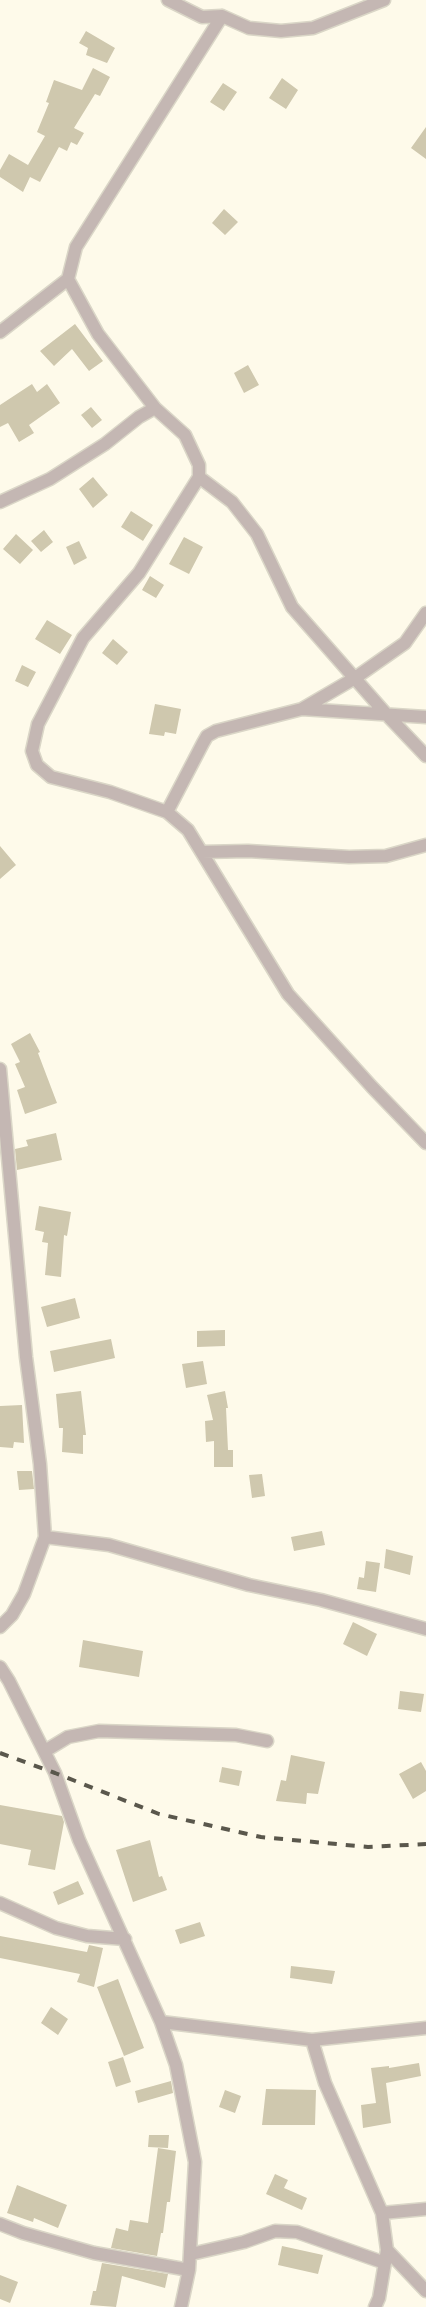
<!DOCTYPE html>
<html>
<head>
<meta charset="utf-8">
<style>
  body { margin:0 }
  canvas { display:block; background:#fefaea }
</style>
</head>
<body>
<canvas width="426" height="2307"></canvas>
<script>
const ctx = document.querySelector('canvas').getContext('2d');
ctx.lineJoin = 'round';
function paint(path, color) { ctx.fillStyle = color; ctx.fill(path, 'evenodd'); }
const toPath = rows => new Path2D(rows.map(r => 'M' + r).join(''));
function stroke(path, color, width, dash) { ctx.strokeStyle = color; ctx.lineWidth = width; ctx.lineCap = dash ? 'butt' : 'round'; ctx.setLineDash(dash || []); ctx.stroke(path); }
const building = toPath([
  [86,31,115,48,107,63,86,55,88,48,79,43],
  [93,68,110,77,100,96,95,94,74,128,84,133,77,145,71,142,67,151,59,147,40,182,30,177,23,192,0,177,0,170,9,154,28,165,45,136,37,132,49,103,46,102,54,80,82,90],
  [282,78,298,90,286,109,269,98],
  [223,83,237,92,224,111,210,102],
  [426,127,426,159,411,148],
  [224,209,238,222,225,235,212,223],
  [75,324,103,361,89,371,72,349,54,366,40,351],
  [248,365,259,385,244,393,234,373],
  [32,384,37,392,47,384,60,403,29,425,34,433,19,442,8,423,0,427,0,405],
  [91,407,102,420,92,428,81,415],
  [93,477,108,495,93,508,79,489],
  [131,511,153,525,143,541,121,527],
  [44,530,53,542,41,552,31,541],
  [16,534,33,550,20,564,3,549],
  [184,537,203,547,189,574,169,564],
  [79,541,87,558,74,565,66,547],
  [150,576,164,585,156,598,142,590],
  [47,620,72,635,60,654,35,639],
  [113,639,128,652,117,665,102,653],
  [22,665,36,672,28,687,15,681],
  [155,704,181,709,176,734,165,732,164,736,149,734],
  [0,846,16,865,0,879],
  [30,1033,40,1052,38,1053,57,1103,25,1114,17,1090,25,1087,15,1064,20,1062,11,1044],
  [56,1133,62,1160,17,1170,15,1149,28,1146,26,1140],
  [39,1206,71,1212,67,1236,64,1235,61,1277,45,1275,48,1243,42,1242,44,1232,35,1230],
  [75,1298,80,1318,47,1327,41,1307],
  [225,1330,225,1346,197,1347,197,1331],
  [111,1339,115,1358,54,1372,50,1351],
  [203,1361,207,1384,186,1388,182,1364],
  [81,1391,86,1435,83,1435,83,1454,62,1452,63,1428,59,1428,56,1394],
  [225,1391,228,1408,226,1408,228,1450,233,1450,233,1467,214,1467,214,1441,206,1442,205,1421,213,1420,207,1395],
  [22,1405,24,1443,14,1442,13,1448,0,1447,0,1406],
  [17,1471,32,1471,34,1489,19,1490],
  [262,1474,265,1496,252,1498,249,1475],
  [322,1531,325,1545,294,1551,291,1537],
  [386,1549,413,1556,410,1575,384,1568],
  [366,1561,380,1563,376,1592,357,1589,359,1577,364,1578],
  [353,1622,377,1634,367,1656,343,1644],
  [83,1640,143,1651,139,1677,79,1667],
  [400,1691,424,1694,421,1712,398,1709],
  [291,1755,325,1762,318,1794,307,1793,306,1804,276,1801,281,1780,286,1781],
  [421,1762,426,1771,426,1791,413,1799,399,1774],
  [222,1767,242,1771,239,1786,219,1782],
  [0,1805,62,1816,64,1822,55,1870,28,1865,31,1850,0,1844],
  [150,1840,159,1877,162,1876,167,1890,133,1902,116,1850],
  [78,1881,84,1894,58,1905,53,1892],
  [200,1922,205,1936,180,1944,175,1930],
  [0,1936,87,1952,89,1945,103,1948,94,1987,77,1982,80,1974,0,1958],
  [291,1966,335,1971,332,1984,290,1978],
  [118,1979,144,2048,124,2056,97,1987],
  [51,2007,68,2019,58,2035,41,2023],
  [123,2057,131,2082,116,2087,108,2062],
  [419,2063,421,2076,386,2083,391,2123,363,2128,361,2105,376,2103,371,2068,389,2066,389,2068],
  [171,2081,173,2093,138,2103,135,2091],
  [266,2089,316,2090,315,2125,262,2125],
  [225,2090,241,2096,235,2113,219,2107],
  [149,2135,169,2135,168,2148,148,2147],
  [158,2148,176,2151,170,2202,167,2202,163,2233,161,2233,157,2256,111,2248,116,2228,128,2231,130,2220,148,2223],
  [275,2174,288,2180,284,2188,307,2198,302,2210,266,2194],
  [17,2185,67,2205,58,2228,34,2218,33,2222,7,2213],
  [282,2246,323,2255,318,2274,278,2265],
  [102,2263,168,2274,165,2288,122,2276,116,2307,90,2305,93,2291,96,2291],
  [0,2275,18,2282,10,2303,0,2299]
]);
const street = toPath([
  [168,0,202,17,222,16,249,28,281,31,313,28,384,0],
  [0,332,68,279],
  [155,408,98,334,68,279,76,247,222,16],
  [199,477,232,502,257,534,292,607,387,715,426,756],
  [0,502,50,479,105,444,139,417,155,408,185,435,199,465,199,477,139,573,83,638,38,724,32,751,37,765,51,777,110,792,167,812,188,830,288,994,372,1087,426,1143],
  [302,709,355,678,405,643,426,613],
  [167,812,203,743,207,736,216,731,302,709,426,717],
  [202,852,248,851,349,857,386,856,426,845],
  [0,1069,26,1357,40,1464,45,1537,24,1594,12,1615,0,1627],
  [45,1537,109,1545,249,1585,321,1600,426,1629],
  [0,1667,9,1681,55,1773,79,1840,161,2022,176,2065,195,2162,189,2270,181,2307],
  [45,1751,68,1737,99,1731,236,1735,267,1741],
  [0,1903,56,1928,87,1936,125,1939],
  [161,2022,312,2040,325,2083,382,2213,387,2250,379,2298,375,2307],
  [312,2040,426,2028],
  [382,2213,426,2209],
  [0,2224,23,2233,94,2253,189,2270],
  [387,2250,426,2291],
  [191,2254,244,2242,275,2231,297,2232,385,2263]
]);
const rail = toPath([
  [0,1753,55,1773,159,1814,261,1837,368,1847,426,1844]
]);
paint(building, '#cfc8ae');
stroke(street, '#dad6c7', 15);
stroke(street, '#c4b7b3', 12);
stroke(rail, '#5a574c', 4, [9, 9]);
</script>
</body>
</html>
